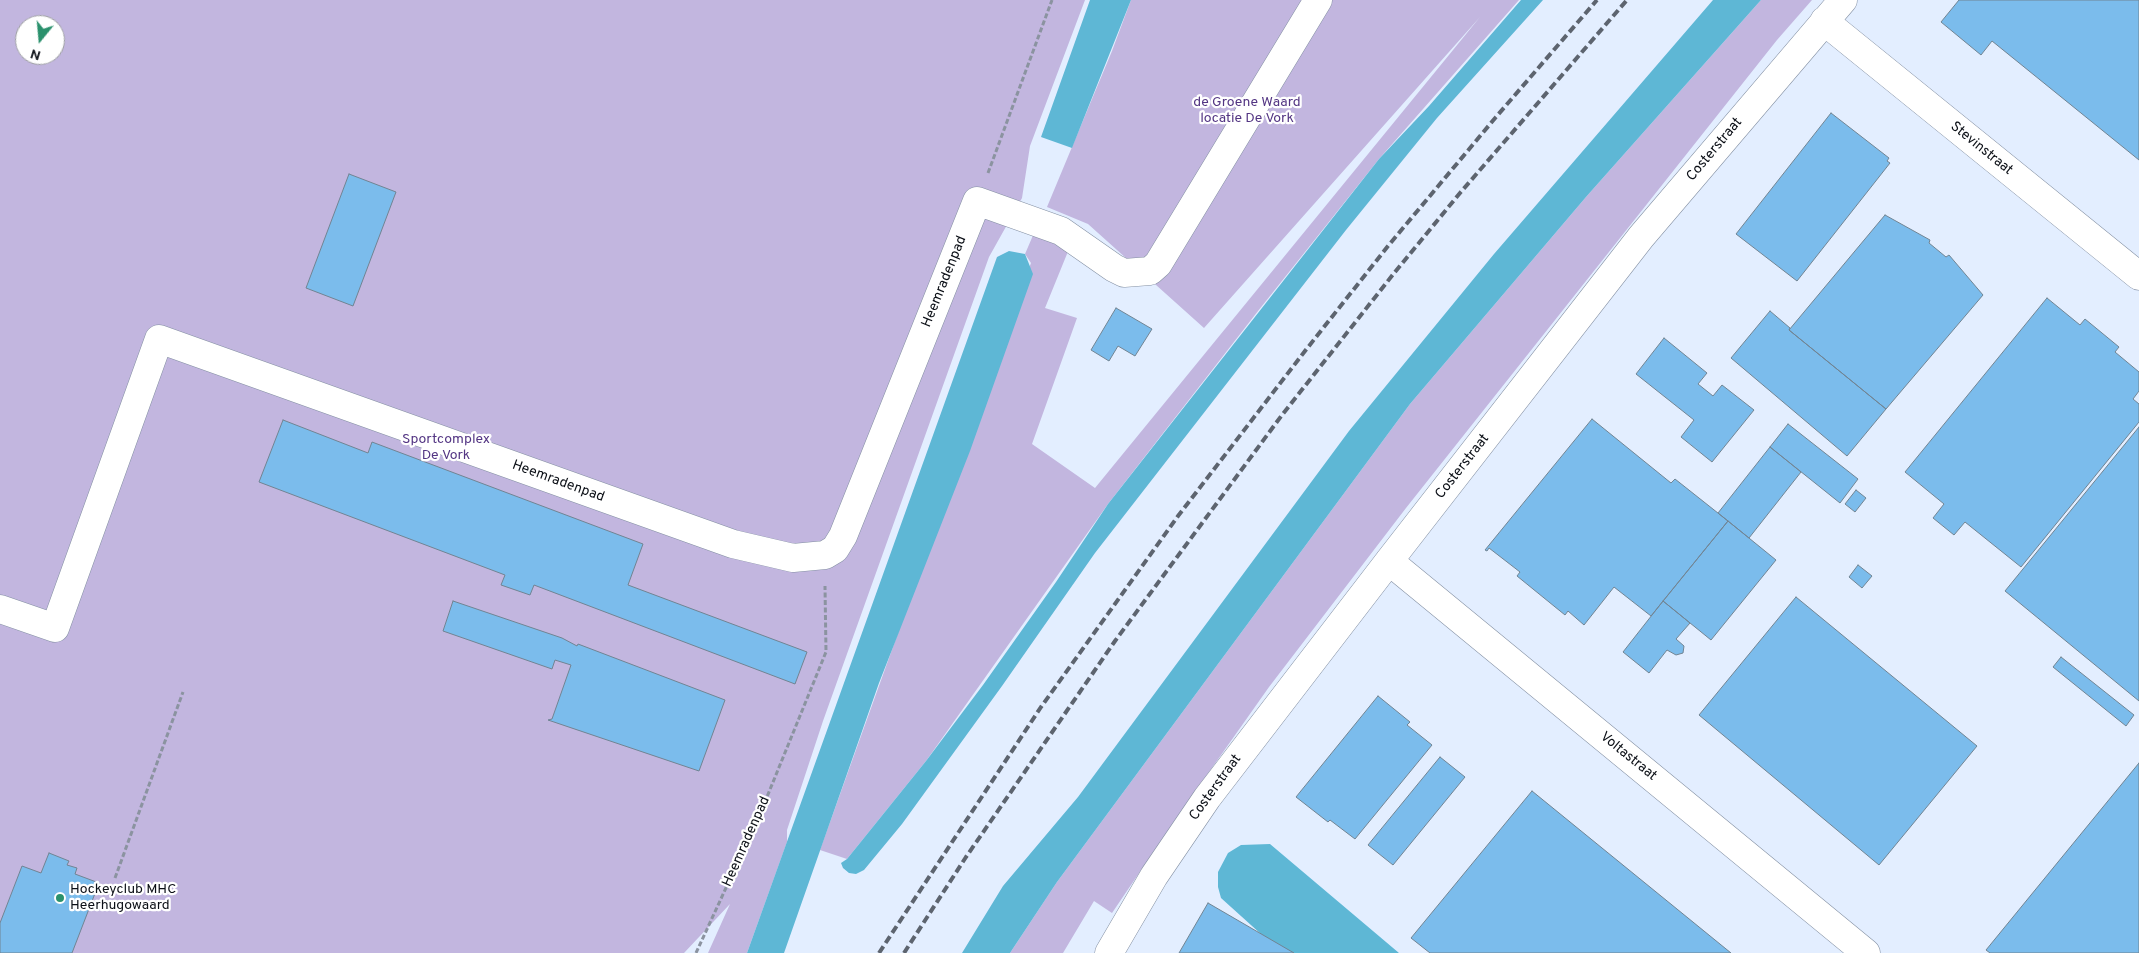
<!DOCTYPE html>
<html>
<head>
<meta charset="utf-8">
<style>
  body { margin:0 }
  #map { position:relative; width:2139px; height:953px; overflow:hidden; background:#e3eeff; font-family:Overpass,sans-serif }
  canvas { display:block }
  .north { position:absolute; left:15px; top:15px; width:50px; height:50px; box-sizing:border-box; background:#fff; border:1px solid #9d9fa2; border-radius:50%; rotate:197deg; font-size:14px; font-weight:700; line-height:20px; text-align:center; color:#0b0f16 }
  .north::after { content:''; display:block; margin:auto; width:18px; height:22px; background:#2b916d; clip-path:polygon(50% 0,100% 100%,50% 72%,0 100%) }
</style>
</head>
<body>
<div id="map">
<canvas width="2139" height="953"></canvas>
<div class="north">N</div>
</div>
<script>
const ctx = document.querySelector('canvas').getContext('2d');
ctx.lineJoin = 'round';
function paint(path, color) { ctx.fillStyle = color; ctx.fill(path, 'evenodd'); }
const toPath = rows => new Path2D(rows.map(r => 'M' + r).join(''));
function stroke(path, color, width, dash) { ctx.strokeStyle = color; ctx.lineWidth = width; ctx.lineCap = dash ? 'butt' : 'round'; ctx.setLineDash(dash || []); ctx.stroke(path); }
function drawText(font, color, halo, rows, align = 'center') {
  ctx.font = font + ' Overpass,sans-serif'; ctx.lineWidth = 4.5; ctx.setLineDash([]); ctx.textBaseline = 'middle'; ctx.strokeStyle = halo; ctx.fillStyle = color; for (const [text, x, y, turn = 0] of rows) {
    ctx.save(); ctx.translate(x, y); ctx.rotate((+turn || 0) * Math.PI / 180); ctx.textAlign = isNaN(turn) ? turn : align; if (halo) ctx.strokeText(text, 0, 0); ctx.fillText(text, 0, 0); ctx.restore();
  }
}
const green = toPath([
  [0,0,1085,0,1030,146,1022,198,989,257,823,721,787,830,787,842,747,953,708,953,730,904,684,953,0,953],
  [25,25,55,25,55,55,25,55],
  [1131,0,1519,0,1379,159,1258,311,1108,504,926,761,847,859,820,850,1031,263,1025,254,1034,233,1069,249,1045,308,1077,318,1032,444,1095,488,1480,17,1204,328,1088,224,1047,207,1112,51],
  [1761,0,1812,0,1777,40,1406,508,1269,687,1173,823,1112,913,1094,901,1063,953,1010,953,1057,882,1410,404,1586,197]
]);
const water = toPath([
  [1090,0,1131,0,1072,148,1041,137],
  [1521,0,1543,0,1437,118,1346,230,1095,553,1002,686,902,824,864,870,856,874,849,873,843,868,841,863,847,859,926,761,983,685,1056,582,1108,504,1379,159,1429,106],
  [1713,0,1761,0,1586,197,1410,404,1057,882,1010,953,962,953,1003,886,1078,797,1349,431,1494,254],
  [1009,251,1025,254,1033,274,970,451,879,683,784,953,747,953,997,257],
  [1270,844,1399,953,1282,953,1221,898,1218,887,1218,872,1228,853,1241,845]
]);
const building = toPath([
  [1959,0,2139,0,2139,160,1992,41,1981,55,1941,22,1959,0],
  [1831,113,1889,158,1887,161,1890,163,1797,281,1736,234,1831,113],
  [349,174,396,192,353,306,306,288,349,174],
  [1885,215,1930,240,1929,243,1946,257,1949,255,1983,295,1886,409,1789,330,1885,215],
  [2047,298,2080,325,2085,319,2119,347,2115,352,2139,372,2139,391,2133,399,2139,404,2139,422,2021,567,1965,522,1954,535,1933,518,1944,504,1905,472,2047,298],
  [1116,308,1152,329,1135,356,1118,346,1109,361,1091,350,1116,308],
  [1770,311,1790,328,1789,330,1886,409,1847,456,1731,358,1770,311],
  [1664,338,1707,373,1698,384,1713,396,1722,385,1754,410,1712,462,1681,437,1694,420,1636,374,1664,338],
  [1592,419,1671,483,1675,479,1728,521,1651,616,1614,587,1584,625,1568,611,1565,615,1517,576,1520,572,1489,548,1487,551,1485,550,1592,419],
  [283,420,368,453,372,442,643,544,628,585,807,652,795,684,534,585,530,595,501,585,505,575,259,482,283,420],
  [1788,424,1858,479,1840,503,1770,447,1788,424],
  [2139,427,2139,701,2005,591,2139,427],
  [1770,447,1801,472,1749,538,1718,513,1770,447],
  [1856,490,1866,498,1855,512,1845,504,1856,490],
  [1728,521,1776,560,1711,640,1663,601,1728,521],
  [1858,565,1872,576,1862,588,1849,577,1858,565],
  [1796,597,1977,746,1879,865,1699,715,1796,597],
  [453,601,562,638,577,646,578,644,725,700,699,771,548,720,552,719,571,665,555,660,552,669,443,631,453,601],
  [1663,601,1690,623,1676,639,1684,646,1683,653,1676,655,1667,650,1649,673,1623,652,1663,601],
  [2061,657,2134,715,2126,726,2053,667,2061,657],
  [1378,696,1410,722,1407,725,1432,745,1355,839,1330,820,1328,822,1296,797,1378,696],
  [1440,757,1465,777,1393,865,1368,845,1440,757],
  [2139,763,2139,953,1990,953,1986,950,2139,763],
  [1532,791,1731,953,1430,953,1411,938,1532,791],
  [49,853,69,861,67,865,77,868,75,874,99,883,72,953,0,953,0,923,22,866,41,873,49,853],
  [1208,903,1294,953,1179,953,1208,903]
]);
const path = toPath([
  [988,173,1052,0],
  [115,878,183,692],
  [696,953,760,814,826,652,825,586]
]);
const minor = toPath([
  [1824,21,2139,276],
  [1389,561,1866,953],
  [0,609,55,628,159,339,733,544,793,558,825,555,835,549,843,536,977,201,1061,231,1114,268,1124,273,1150,271,1158,264,1318,0],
  [1109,953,1154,876,1207,798,1389,561,1641,237,1843,0]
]);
const rail = toPath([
  [879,953,1041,707,1178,516,1305,351,1388,246,1496,117,1597,0],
  [904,953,966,857,1115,641,1282,415,1395,272,1460,193,1627,0]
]);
const markers = [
  [60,898,5,"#2b916d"]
];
const parkNames = [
  ["de Groene Waard",1247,103],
  ["locatie De Vork",1247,119],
  ["Sportcomplex",446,440],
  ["De Vork",446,456]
];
const streetNames = [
  ["Stevinstraat",1981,149,39],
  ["Costerstraat",1715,150,-50],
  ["Heemradenpad",945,282,-68],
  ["Costerstraat",1463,467,-52],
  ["Heemradenpad",558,482,20],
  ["Voltastraat",1628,757,39],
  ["Costerstraat",1216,788,-54],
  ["Heemradenpad",747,842,-66]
];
const poiNames = [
  ["Hockeyclub MHC",70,890],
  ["Heerhugowaard",70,906]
];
paint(green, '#c2b6df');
paint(water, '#5eb7d5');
paint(building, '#7bbcec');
stroke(building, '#718493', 1);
stroke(minor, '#8490a3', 29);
stroke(path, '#8b93a0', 3, [5, 2.5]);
stroke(minor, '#fff', 28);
stroke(rail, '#5d646f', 4, [8, 4]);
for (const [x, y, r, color] of markers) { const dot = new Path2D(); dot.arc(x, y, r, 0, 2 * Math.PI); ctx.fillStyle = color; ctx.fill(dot); stroke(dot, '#fff', 2); }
drawText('14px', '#533583', '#fff', parkNames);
drawText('14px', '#0b0f16', '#fff', streetNames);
drawText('14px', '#0b0f16', '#fff', poiNames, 'left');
</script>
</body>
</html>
